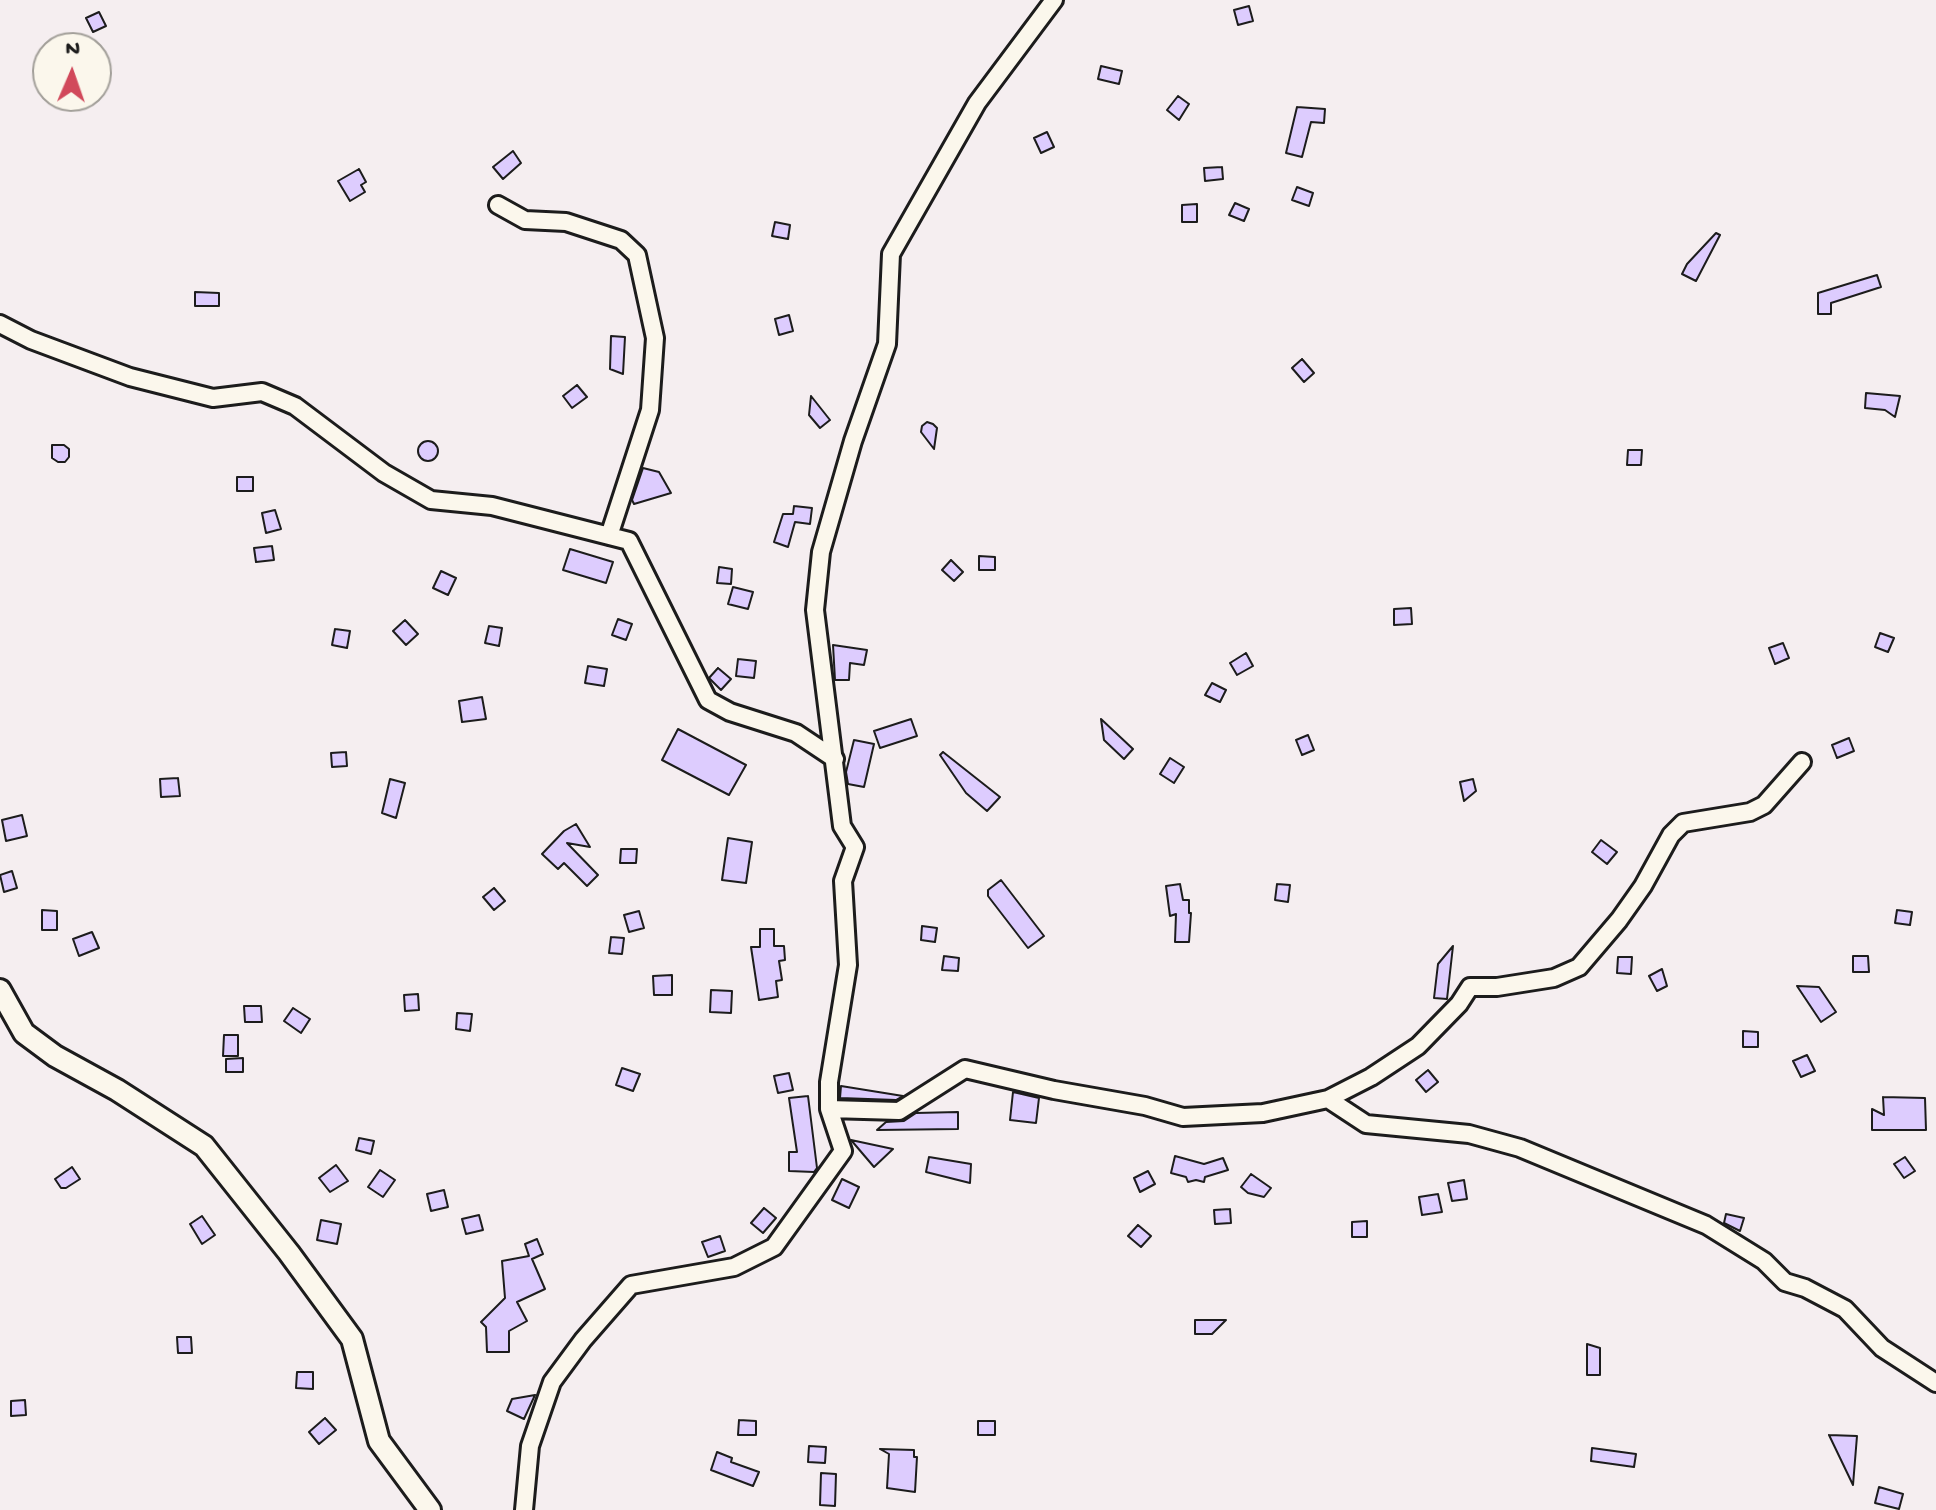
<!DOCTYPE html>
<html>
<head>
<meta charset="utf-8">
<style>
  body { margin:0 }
  #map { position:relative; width:1936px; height:1510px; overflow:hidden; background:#f5eef0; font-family:"Gochi Hand",sans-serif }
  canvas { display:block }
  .north { position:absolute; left:32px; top:32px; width:80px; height:80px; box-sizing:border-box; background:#fbf7ec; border:2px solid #a29f99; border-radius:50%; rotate:2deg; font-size:22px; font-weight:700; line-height:32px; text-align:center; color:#1c1c1c }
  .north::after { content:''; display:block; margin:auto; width:28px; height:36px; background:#d1495b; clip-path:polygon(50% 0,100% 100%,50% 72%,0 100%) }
</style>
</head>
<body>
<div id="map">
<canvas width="1936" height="1510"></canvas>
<div class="north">N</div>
</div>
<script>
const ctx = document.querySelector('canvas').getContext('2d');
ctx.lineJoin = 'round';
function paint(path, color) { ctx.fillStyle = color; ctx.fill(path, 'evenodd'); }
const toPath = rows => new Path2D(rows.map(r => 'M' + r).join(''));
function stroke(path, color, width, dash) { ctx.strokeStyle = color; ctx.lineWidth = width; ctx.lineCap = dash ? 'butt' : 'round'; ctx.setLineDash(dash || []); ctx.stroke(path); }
const building = toPath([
  [1249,6,1253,21,1238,25,1234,10,1249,6],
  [99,12,106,26,93,32,86,18,99,12],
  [1101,66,1122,71,1119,84,1098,79,1101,66],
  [1178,96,1189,104,1179,120,1167,110,1178,96],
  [1297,107,1325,109,1324,123,1311,122,1302,157,1286,153,1297,107],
  [1047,132,1054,147,1041,153,1034,138,1047,132],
  [513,151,521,163,503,179,493,167,513,151],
  [1222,167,1223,179,1205,181,1204,168,1222,167],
  [359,169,366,182,361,185,365,192,350,201,338,181,359,169],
  [1297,187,1313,193,1309,206,1292,200,1297,187],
  [1235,203,1249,209,1244,221,1229,215,1235,203],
  [1197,204,1197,222,1182,222,1182,205,1197,204],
  [775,222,790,225,788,239,772,236,775,222],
  [1716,233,1720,235,1696,281,1682,274,1687,264,1716,233],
  [1877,275,1881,287,1831,303,1831,314,1818,314,1818,293,1877,275],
  [195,292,219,293,219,306,195,306,195,292],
  [789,315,793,331,779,335,775,319,789,315],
  [611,336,625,337,623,374,610,369,611,336],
  [1302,359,1314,373,1304,382,1292,368,1302,359],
  [577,385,587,397,572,408,563,396,577,385],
  [1866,393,1900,396,1895,417,1885,410,1865,408,1866,393],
  [811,396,830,420,820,428,809,415,811,396],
  [927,422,933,424,937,428,934,449,921,432,922,426,927,422],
  '418 451a10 10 0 1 1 20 0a10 10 0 1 1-20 0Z',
  [52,445,64,445,69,449,69,457,65,462,58,462,52,458,52,445],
  [1628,450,1642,450,1641,465,1627,465,1628,450],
  [643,468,659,472,671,493,634,504,632,500,643,468],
  [237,477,253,477,253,491,237,491,237,477],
  [794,506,812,508,810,524,795,522,788,547,774,542,783,514,793,514,794,506],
  [275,510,281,529,266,533,262,513,275,510],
  [272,546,274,560,256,562,254,548,272,546],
  [570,549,613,562,606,583,563,570,570,549],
  [979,556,995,557,995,570,979,570,979,556],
  [951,560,963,572,954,581,942,570,951,560],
  [719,567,732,569,731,584,717,583,719,567],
  [441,571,456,578,448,595,433,588,441,571],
  [733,587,753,592,748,609,728,604,733,587],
  [1411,608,1412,624,1394,625,1394,609,1411,608],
  [618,619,632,624,626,640,612,635,618,619],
  [405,620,418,634,406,645,393,631,405,620],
  [489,626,502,628,499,646,485,643,489,626],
  [335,629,350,631,347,648,332,645,335,629],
  [1880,633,1894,638,1888,652,1875,647,1880,633],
  [1783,643,1789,658,1775,664,1769,648,1783,643],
  [833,645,867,650,864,665,850,663,849,680,835,680,833,645],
  [1246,653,1253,666,1237,675,1230,663,1246,653],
  [738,659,756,661,754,678,736,676,738,659],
  [588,666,607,669,604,686,585,683,588,666],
  [718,668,731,679,721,690,709,678,718,668],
  [1212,683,1226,690,1220,702,1205,695,1212,683],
  [482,697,486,719,462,722,459,701,482,697],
  [911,719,917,736,880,748,874,731,911,719],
  [1101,719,1133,749,1124,759,1104,740,1101,719],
  [678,729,746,765,729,795,662,760,678,729],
  [1308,735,1314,750,1302,755,1296,740,1308,735],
  [1849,738,1854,751,1837,758,1832,745,1849,738],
  [854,740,874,744,864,787,848,784,846,772,854,740],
  [346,752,347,766,332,767,331,753,346,752],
  [943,752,1000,797,987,811,966,793,940,755,943,752],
  [1170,758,1184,767,1174,783,1160,774,1170,758],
  [178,778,180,796,161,797,160,779,178,778],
  [390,779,405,783,396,818,382,813,390,779],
  [1473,779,1476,791,1464,801,1460,782,1473,779],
  [22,815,27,836,6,841,2,820,22,815],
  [576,824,590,847,567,843,598,875,587,886,564,863,558,869,542,854,564,831,576,824],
  [728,838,752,842,746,883,722,880,728,838],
  [1601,840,1617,852,1607,864,1592,852,1601,840],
  [621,849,637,849,636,863,620,863,621,849],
  [12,871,17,888,4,892,0,875,12,871],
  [1001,880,1044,936,1028,948,988,896,988,890,1001,880],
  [1180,884,1183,900,1189,900,1189,913,1191,913,1189,942,1175,942,1176,914,1170,916,1166,886,1180,884],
  [1277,884,1290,885,1288,902,1275,900,1277,884],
  [494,888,505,901,494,910,483,897,494,888],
  [42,910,57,911,57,930,42,930,42,910],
  [1897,910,1912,912,1910,925,1895,923,1897,910],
  [639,911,644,928,629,932,624,915,639,911],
  [922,926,937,928,935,942,921,940,922,926],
  [760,929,774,929,774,946,784,946,785,960,779,961,782,980,776,981,778,997,759,1000,751,947,760,947,760,929],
  [92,932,99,948,79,956,73,939,92,932],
  [611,937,624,938,622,954,609,953,611,937],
  [1453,946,1447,999,1434,998,1438,964,1453,946],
  [944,956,959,958,958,971,942,970,944,956],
  [1853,956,1868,956,1869,972,1853,972,1853,956],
  [1618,957,1632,957,1631,974,1617,973,1618,957],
  [1662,969,1667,986,1657,991,1649,976,1662,969],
  [672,975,672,995,654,995,653,976,672,975],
  [1797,986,1819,987,1836,1012,1821,1022,1797,986],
  [711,990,732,991,731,1013,710,1012,711,990],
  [418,994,419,1010,405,1011,404,995,418,994],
  [244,1006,261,1006,262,1022,245,1022,244,1006],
  [293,1008,310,1019,301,1033,284,1021,293,1008],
  [457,1013,472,1014,470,1031,456,1029,457,1013],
  [1743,1031,1758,1032,1758,1047,1743,1047,1743,1031],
  [224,1035,238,1035,238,1056,223,1056,224,1035],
  [1807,1055,1815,1071,1801,1077,1793,1061,1807,1055],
  [243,1058,243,1072,226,1072,226,1059,243,1058],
  [622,1068,640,1074,633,1091,616,1085,622,1068],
  [1428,1070,1438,1082,1426,1092,1416,1080,1428,1070],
  [789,1073,793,1090,778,1093,774,1076,789,1073],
  [841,1086,903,1096,896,1100,840,1098,841,1086],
  [1013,1092,1039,1098,1036,1123,1010,1120,1013,1092],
  [808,1096,817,1168,814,1172,789,1171,789,1152,797,1152,789,1098,808,1096],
  [1883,1097,1925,1098,1926,1130,1872,1130,1872,1109,1884,1115,1883,1097],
  [958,1112,958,1129,877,1130,886,1122,904,1121,916,1113,958,1112],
  [359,1138,374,1141,371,1154,356,1150,359,1138],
  [851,1140,893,1149,874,1167,851,1140],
  [1175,1156,1204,1164,1223,1158,1228,1170,1205,1177,1204,1182,1196,1180,1188,1182,1186,1177,1171,1173,1175,1156],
  [929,1157,971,1164,970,1183,926,1172,929,1157],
  [1905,1157,1915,1171,1904,1178,1894,1164,1905,1157],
  [336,1165,348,1181,330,1192,319,1178,336,1165],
  [72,1167,80,1179,66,1188,61,1188,55,1179,72,1167],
  [380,1170,395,1180,383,1197,368,1187,380,1170],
  [1148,1171,1155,1184,1140,1192,1134,1178,1148,1171],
  [1251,1174,1271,1188,1264,1197,1248,1193,1241,1187,1251,1174],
  [842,1179,859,1187,849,1208,832,1200,842,1179],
  [1464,1180,1467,1199,1452,1201,1448,1183,1464,1180],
  [444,1190,448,1207,431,1211,427,1194,444,1190],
  [1438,1194,1442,1212,1422,1215,1419,1197,1438,1194],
  [764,1208,776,1218,763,1233,751,1223,764,1208],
  [1230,1209,1231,1223,1215,1224,1214,1210,1230,1209],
  [1726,1214,1744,1218,1740,1231,1724,1223,1726,1214],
  [479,1215,483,1230,466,1234,462,1219,479,1215],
  [202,1216,215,1235,202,1244,190,1224,202,1216],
  [321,1220,341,1224,337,1244,317,1240,321,1220],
  [1367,1221,1367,1237,1352,1237,1352,1222,1367,1221],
  [1138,1225,1151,1236,1141,1247,1128,1236,1138,1225],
  [720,1236,725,1251,708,1257,702,1242,720,1236],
  [537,1239,543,1254,532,1259,545,1289,517,1302,527,1321,509,1331,509,1352,487,1352,486,1327,481,1322,505,1298,502,1261,529,1256,525,1244,537,1239],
  [1195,1320,1226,1320,1212,1334,1195,1334,1195,1320],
  [177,1337,191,1337,192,1353,178,1353,177,1337],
  [1587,1344,1600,1348,1600,1375,1587,1375,1587,1344],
  [297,1372,313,1372,313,1389,296,1388,297,1372],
  [535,1395,524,1419,507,1411,512,1399,535,1395],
  [25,1400,26,1415,11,1416,11,1401,25,1400],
  [325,1418,336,1430,319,1444,309,1432,325,1418],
  [739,1420,756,1421,756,1435,738,1435,739,1420],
  [978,1421,995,1421,995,1435,978,1435,978,1421],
  [1829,1435,1857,1436,1853,1485,1829,1435],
  [809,1446,826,1447,825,1463,808,1462,809,1446],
  [1592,1448,1636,1454,1634,1467,1591,1461,1592,1448],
  [880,1449,914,1450,914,1457,917,1457,915,1492,887,1488,889,1454,880,1449],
  [717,1452,732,1458,731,1462,759,1472,753,1486,711,1470,717,1452],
  [821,1473,836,1474,835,1506,820,1505,821,1473],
  [1879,1487,1903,1494,1899,1509,1875,1503,1879,1487]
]);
const minor = toPath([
  [498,205,525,220,566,222,621,240,637,255,655,338,650,410,609,536],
  [0,324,31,340,130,377,213,398,262,392,295,406,384,473,431,500,492,506,629,541,708,700,730,712,796,733,835,759],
  [1328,1099,1366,1124,1469,1134,1520,1148,1706,1225,1764,1261,1785,1282,1805,1288,1845,1309,1882,1348,1936,1383],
  [829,1109,899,1111,965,1069,1054,1090,1145,1106,1183,1117,1263,1113,1328,1099,1371,1077,1418,1046,1459,1004,1470,987,1497,987,1554,978,1579,967,1619,920,1643,886,1671,835,1683,823,1750,812,1764,805,1802,762],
  [524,1510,530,1446,552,1382,583,1340,631,1285,734,1267,774,1247,843,1151,829,1109,829,1082,848,965,843,881,855,847,842,826,815,610,821,552,853,441,887,344,891,254,977,103,1054,0]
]);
const tertiary = toPath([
  [0,990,24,1033,55,1056,117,1090,204,1146,289,1253,352,1339,379,1441,430,1510]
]);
paint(building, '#ddccfe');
stroke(building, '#1c1c1c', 2);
stroke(minor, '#1c1c1c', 22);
stroke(tertiary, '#1c1c1c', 26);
stroke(minor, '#fbf7ec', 16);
stroke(tertiary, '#fbf7ec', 20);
</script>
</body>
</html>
